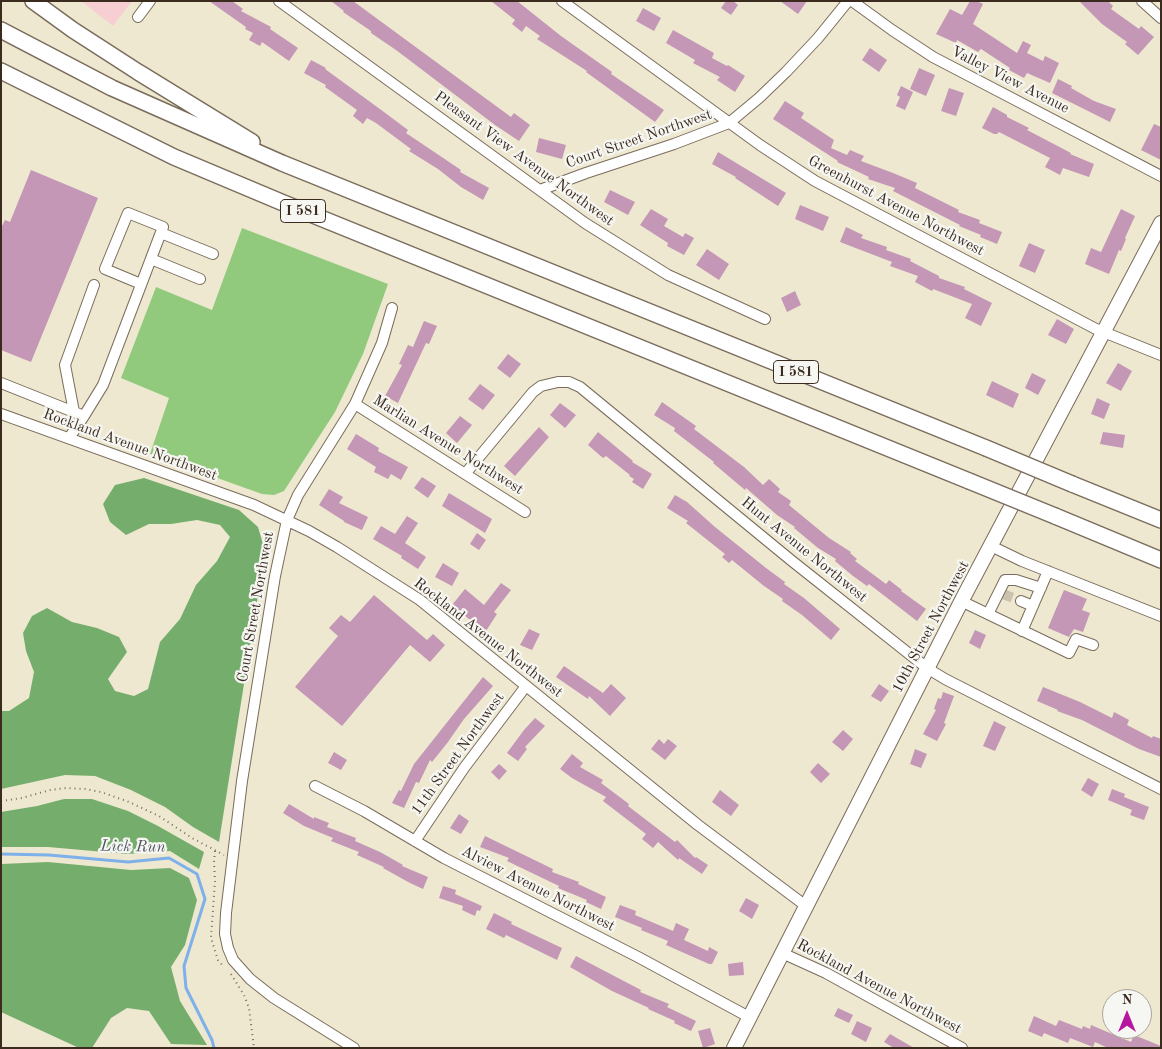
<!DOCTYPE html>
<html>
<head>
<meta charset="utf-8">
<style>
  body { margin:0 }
  #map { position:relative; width:1162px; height:1049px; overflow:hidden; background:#eee8d0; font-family:"Old Standard TT",serif }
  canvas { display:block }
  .frame { position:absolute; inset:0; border:2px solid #3b2a1e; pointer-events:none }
  .north { position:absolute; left:1102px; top:989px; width:50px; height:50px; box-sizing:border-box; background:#f6f6f2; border:1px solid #aba49d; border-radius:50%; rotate:0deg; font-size:14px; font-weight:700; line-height:20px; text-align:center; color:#3b2a1e }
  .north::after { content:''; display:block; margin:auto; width:18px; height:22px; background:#b5179e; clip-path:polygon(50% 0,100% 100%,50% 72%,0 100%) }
</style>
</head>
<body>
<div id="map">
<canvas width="1162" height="1049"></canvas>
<div class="frame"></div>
<div class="north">N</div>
</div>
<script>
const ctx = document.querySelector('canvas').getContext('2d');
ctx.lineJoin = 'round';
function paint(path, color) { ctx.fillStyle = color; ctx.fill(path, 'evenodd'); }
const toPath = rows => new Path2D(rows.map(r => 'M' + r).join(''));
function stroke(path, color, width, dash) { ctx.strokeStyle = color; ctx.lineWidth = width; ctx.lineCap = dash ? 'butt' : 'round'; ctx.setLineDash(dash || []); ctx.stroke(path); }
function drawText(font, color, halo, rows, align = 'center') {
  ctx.font = font + ' "Old Standard TT",serif'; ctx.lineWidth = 4.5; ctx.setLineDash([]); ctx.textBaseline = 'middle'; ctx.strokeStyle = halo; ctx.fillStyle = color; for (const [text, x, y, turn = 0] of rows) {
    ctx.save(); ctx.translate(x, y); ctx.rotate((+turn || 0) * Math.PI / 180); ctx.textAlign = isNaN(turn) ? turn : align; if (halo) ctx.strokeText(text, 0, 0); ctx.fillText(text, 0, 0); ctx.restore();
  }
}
const built = toPath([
  [81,1,132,1,113,26]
]);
const green = toPath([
  [242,228,388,284,363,354,335,412,284,491,274,495,262,494,150,454,169,398,121,378,156,287,212,310]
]);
const forest = toPath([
  [144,478,239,510,258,527,265,551,219,842,193,827,165,807,131,790,95,776,65,775,1,789,1,711,9,711,29,698,34,672,26,651,23,633,32,616,47,608,72,622,97,628,119,637,127,652,108,679,115,691,134,696,148,689,160,642,180,619,196,585,217,561,230,537,220,525,197,520,171,524,149,524,126,535,110,522,103,504,115,485],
  [64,799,92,799,128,811,158,826,204,852,199,869,170,851,127,854,48,847,1,847,1,812,37,806],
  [48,862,131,870,170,868,189,878,197,900,185,945,171,967,180,1001,207,1045,171,1044,149,1011,127,1008,111,1018,92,1048,79,1048,1,1012,1,864]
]);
const stream = toPath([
  [1,854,49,855,128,862,169,858,197,874,205,899,184,966,186,988,212,1040,214,1048]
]);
const building = toPath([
  [209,1,232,1,243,9,241,11,271,27,270,29,298,48,289,61,262,42,260,46,249,40,253,33,245,29,246,27],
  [331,1,353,1,511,117,514,113,530,125,519,141,495,125,396,50,371,33,371,31,343,12,344,11],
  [491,1,517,1,561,36,612,72,611,74,664,110,655,122,586,72,587,71,537,39,540,36,526,26,522,32,512,24,515,20],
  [726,1,733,1,738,5,731,15,721,8],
  [780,1,807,1,798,14],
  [970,1,977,1,983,4,973,24,1017,53,1023,41,1031,45,1027,53,1043,61,1045,56,1059,63,1050,83,1027,73,1024,78,1009,70,1010,68,981,49,978,52,957,40,956,43,936,34,950,9,962,15],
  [1079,1,1108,1,1113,6,1111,9,1139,29,1141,26,1154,37,1138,55,1125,44,1127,42,1102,24],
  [643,8,661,18,654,31,636,21],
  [673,30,714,53,712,58,727,66,728,65,745,76,735,92,717,80,720,77,693,63,695,60,666,43],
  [870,48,887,60,879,72,862,60],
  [311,60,326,68,325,69,384,112,408,130,406,133,461,170,460,172,489,188,483,200,461,187,438,169,409,151,411,149,376,123,367,118,363,124,353,116,357,110,325,87,326,85,304,73],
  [919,68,935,75,926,96,910,89],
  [1058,79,1072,86,1071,88,1094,101,1116,109,1110,122,1052,93],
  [901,86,913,92,905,110,896,106,900,97,897,95],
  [949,88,964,93,956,116,941,111],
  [785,101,804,113,801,118,834,140,831,148,847,155,850,150,864,156,861,161,893,173,917,183,915,188,959,210,958,212,980,220,979,223,1002,232,997,244,980,237,981,235,959,226,960,225,893,191,895,188,868,179,869,177,837,162,838,161,773,119],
  [993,107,1007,115,1007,117,1029,128,1027,130,1071,153,1070,154,1094,164,1089,177,1063,168,1060,175,1045,167,1050,158,999,132,997,134,994,134,982,128],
  [1154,124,1161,127,1161,160,1141,150],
  [539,138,566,145,562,159,536,152],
  [718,152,786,193,778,206,735,178,736,177,712,164],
  [31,170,98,198,31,362,1,350,1,228,5,220,10,222],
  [610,190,635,202,628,215,604,202],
  [800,205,829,217,823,231,795,219],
  [651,209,668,219,664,226,683,237,685,233,694,238,684,255,667,246,668,243,640,225],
  [1121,209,1135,216,1125,238,1126,239,1121,251,1119,250,1109,274,1085,264,1091,248,1101,252],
  [846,227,863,235,861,238,887,247,886,250,911,259,910,261,939,276,939,278,965,287,964,289,992,303,981,326,965,318,972,304,933,289,932,291,915,282,918,276,890,266,892,262,840,242],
  [1029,243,1045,250,1035,273,1019,266],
  [707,249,729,264,719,280,696,265],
  [795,291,801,305,787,312,781,298],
  [1057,319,1074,329,1066,344,1048,335],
  [424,321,437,326,429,344,426,343,398,403,385,396,402,365,399,364,408,345,413,347],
  [508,354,521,364,510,378,497,368],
  [1118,363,1132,371,1121,391,1106,383],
  [1032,373,1046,380,1038,395,1025,388],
  [992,381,1019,394,1013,408,986,395],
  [480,384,495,395,483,410,468,399],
  [1097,398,1110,404,1104,419,1091,414],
  [662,402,696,426,694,429,744,467,763,485,769,479,780,489,778,492,791,501,789,505,829,538,851,552,850,553,857,559,855,561,886,584,889,580,902,590,901,591,926,609,917,621,869,584,867,586,853,576,835,561,836,559,818,548,794,528,795,527,777,515,746,488,745,490,713,463,714,462,674,431,675,428,654,415],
  [560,403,576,415,565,428,550,415],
  [460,416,472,425,457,443,446,433],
  [539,427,549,437,515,476,504,466],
  [598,432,633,461,632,462,652,474,643,489,632,482,634,479,629,476,630,475,606,456,603,458,588,445],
  [1103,432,1125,435,1123,448,1100,444],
  [356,434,379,448,378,451,408,467,401,480,391,474,388,479,374,472,376,467,347,449],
  [422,477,436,486,428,498,414,488],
  [329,489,343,497,339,503,368,517,362,530,344,522,344,521,319,505],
  [449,493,492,519,485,533,442,506],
  [675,495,687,502,715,527,766,568,785,582,784,584,804,598,840,629,831,640,802,615,782,601,783,599,764,586,732,560,729,563,722,557,725,554,686,523,688,521,667,508],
  [407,516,418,523,405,543,426,557,418,569,401,558,402,556,373,539,381,526,395,534],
  [477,533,486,540,479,550,470,544],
  [443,563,459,573,452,586,435,577],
  [501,583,511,590,494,612,497,614,486,631,475,624,452,605,465,589,484,605],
  [1064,590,1087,599,1082,610,1090,613,1083,632,1074,629,1069,637,1048,628],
  [374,595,427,640,433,634,445,645,430,662,410,645,342,726,295,687,338,636,329,628,341,615,350,622],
  [529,629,540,634,532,650,520,645],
  [975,630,986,635,980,649,969,643],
  [564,666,603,693,611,684,626,698,610,716,589,696,588,699,556,677],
  [483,677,493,686,464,719,448,742,432,762,430,760,419,783,416,782,404,808,392,803,399,790,401,791,414,764],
  [879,684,889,691,881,702,871,696],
  [1043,687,1080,702,1112,718,1114,712,1129,720,1127,725,1152,738,1153,736,1161,739,1161,757,1139,749,1082,720,1057,711,1058,710,1037,701],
  [943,692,954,696,944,723,946,724,937,741,923,734,936,710,934,709,938,698,941,699],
  [535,718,545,726,525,747,527,749,518,761,507,753,524,730],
  [994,721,1006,727,995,751,983,746],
  [843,730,853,739,843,751,832,742],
  [659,739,664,744,668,739,677,746,665,760,651,749],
  [915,749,927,754,921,768,910,764],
  [334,752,347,760,341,770,328,763],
  [572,754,583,763,580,767,603,780,601,783,629,804,628,806,675,842,677,840,695,858,696,857,708,865,702,874,679,858,678,860,658,842,653,848,642,839,646,834,603,801,606,797,572,778,560,769],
  [818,763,830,774,821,783,810,772],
  [499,764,507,771,499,780,491,772],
  [1088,778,1099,784,1092,797,1081,790],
  [1112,789,1125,794,1124,797,1149,807,1144,820,1130,815,1132,810,1108,800],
  [720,790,739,805,731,816,712,802],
  [289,804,314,819,314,817,329,823,327,827,356,838,355,841,380,852,403,865,402,866,428,877,423,889,410,883,383,868,384,867,357,855,359,852,331,841,333,838,304,826,283,813],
  [459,814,469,821,461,834,450,828],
  [485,836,553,869,552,872,579,882,578,884,606,897,601,909,586,902,587,900,558,888,559,886,507,861,509,858,480,847],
  [443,886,456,890,455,894,482,906,480,911,477,910,475,916,462,910,463,906,439,898],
  [746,898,759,905,752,919,739,911],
  [620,905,636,911,635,915,673,931,676,923,689,929,684,940,708,951,709,947,718,952,712,964,709,964,666,945,668,941,641,930,642,928,615,917],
  [494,913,512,922,511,924,562,948,557,960,506,935,504,938,486,929],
  [576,956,641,990,640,992,669,1004,667,1007,696,1021,691,1031,674,1023,675,1021,648,1009,649,1008,612,991,570,967],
  [743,962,744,975,729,976,728,964],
  [838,1008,853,1015,849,1023,834,1016],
  [1034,1016,1056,1026,1059,1020,1082,1029,1083,1026,1090,1029,1091,1025,1131,1042,1134,1035,1161,1046,1161,1048,1108,1048,1095,1042,1093,1047,1070,1038,1068,1043,1044,1033,1042,1037,1028,1031],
  [857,1021,872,1028,866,1042,851,1034],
  [710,1028,715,1044,703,1048,698,1031],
  [890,1034,914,1048,894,1048,884,1042]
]);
const minorTunnel = toPath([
  [1003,594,1021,601]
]);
const path = toPath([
  [1,801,22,798,50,790,66,788,85,789,101,792,129,802,159,816,192,838,224,855],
  [215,851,214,862,215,881,211,938,218,960,224,967],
  [231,974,244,995,249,1008,254,1048]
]);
const minor = toPath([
  [279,1,585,223,668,275,765,319],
  [562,1,760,145,815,181,1096,329,1161,355],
  [852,1,892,30,933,57,1161,176],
  [1142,1,1161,18],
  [138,17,150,1],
  [540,190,586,173,674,144,729,123,759,98,786,72,818,38,848,1],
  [161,233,213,254],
  [151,259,200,279],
  [1,383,79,414],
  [355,404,525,512],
  [74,412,65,365,94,285],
  [1,414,254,505,309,531,337,547,420,600,698,825,806,906],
  [69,438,84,416,103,385,163,227,128,213,105,269,141,284],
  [465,474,533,392,541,386,558,382,569,382,580,387,792,561,927,668,945,679,1161,789],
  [991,546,1022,561,1161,616],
  [961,601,1069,653,1076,639,1093,645],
  [1021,601,1033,606],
  [988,614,1005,580,1016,580,1041,588],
  [1022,631,1048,571],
  [315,786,364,811,444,858,638,957,749,1017],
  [415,841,464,768,526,686],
  [782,953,826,973,962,1048],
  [354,1048,274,998,250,979,233,960,228,948,225,934,226,913,242,781,275,576,287,520,298,495,355,404,382,343,392,308]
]);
const major = toPath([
  [734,1048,963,598,1161,223]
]);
const highway = toPath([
  [33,1,73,30,138,72,252,142],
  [1,30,112,88,282,163,986,448],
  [1,71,174,157,281,202,969,481],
  [1072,484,1161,520],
  [1055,516,1161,560]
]);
const highwayBridge = toPath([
  [986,448,1072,484],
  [969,481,1055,516]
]);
const shields = [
  [303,211,45],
  [796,372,45]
];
const shieldNames = [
  ["I 581",303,211],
  ["I 581",796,372]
];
const streetNames = [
  ["Valley View Avenue",1010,80,27],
  ["Court Street Northwest",639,139,-19],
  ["Pleasant View Avenue Northwest",524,159,36],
  ["Greenhurst Avenue Northwest",896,206,28],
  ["Rockland Avenue Northwest",130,445,20],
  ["Marlian Avenue Northwest",448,445,32],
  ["Hunt Avenue Northwest",804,550,39],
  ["Court Street Northwest",256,607,-80],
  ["10th Street Northwest",931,627,-62],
  ["Rockland Avenue Northwest",488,638,38],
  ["11th Street Northwest",458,754,-54],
  ["Alview Avenue Northwest",538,889,27],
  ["Rockland Avenue Northwest",879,987,28]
];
const waterNames = [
  ["Lick Run",133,847,1]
];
paint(built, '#f7cfd3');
paint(green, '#92ca7d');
paint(forest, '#75ae6c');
stroke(stream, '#7eb0ea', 3);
paint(building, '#c397b5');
stroke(minorTunnel, '#cac2ac', 10, [10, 5]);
stroke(minor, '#7a6c5c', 12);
stroke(major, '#7a6c5c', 16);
stroke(highway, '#7a6c5c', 18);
stroke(path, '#7a6c5c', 2, [1, 4]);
stroke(minor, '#fff', 10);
stroke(major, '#fff', 14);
stroke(highway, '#fff', 15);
stroke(highwayBridge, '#7a6c5c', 18, []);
stroke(highwayBridge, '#fff', 15);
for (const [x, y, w] of shields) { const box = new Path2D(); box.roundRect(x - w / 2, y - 11.5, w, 23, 4); ctx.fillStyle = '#f6f6f2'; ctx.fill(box); stroke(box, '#3b2a1e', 1); }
drawText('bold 14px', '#3b2a1e', null, shieldNames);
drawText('15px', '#3b2a1e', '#f6f6f2', streetNames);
drawText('italic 16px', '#525965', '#f6f6f2', waterNames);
</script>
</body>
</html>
